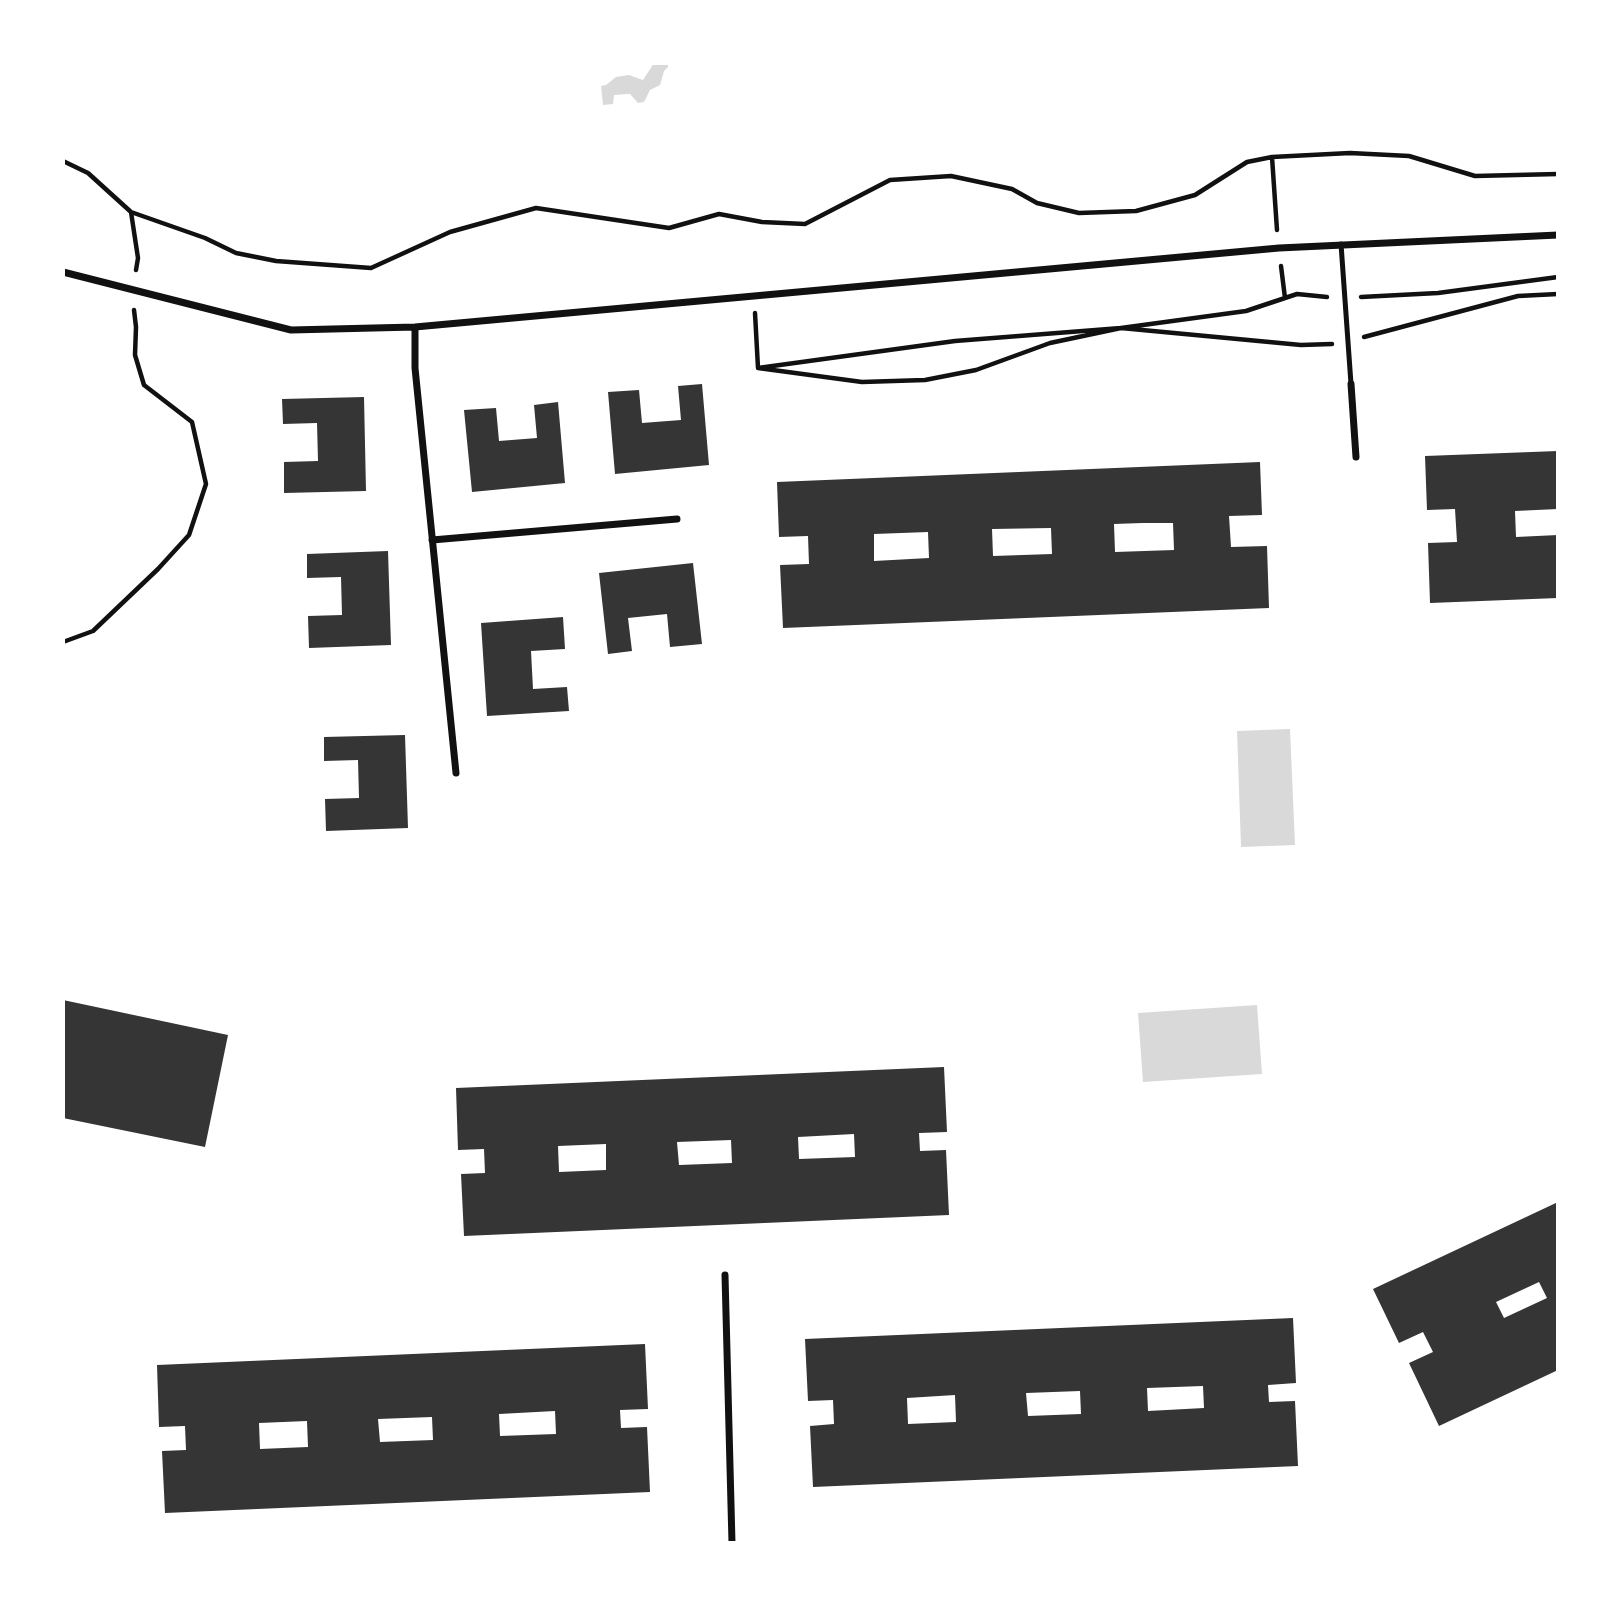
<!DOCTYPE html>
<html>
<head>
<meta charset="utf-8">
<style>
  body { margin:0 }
  #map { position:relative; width:1621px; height:1606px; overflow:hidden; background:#fff; font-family:Barlow,sans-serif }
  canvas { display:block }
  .frame { position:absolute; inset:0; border:65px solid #fff; pointer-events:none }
</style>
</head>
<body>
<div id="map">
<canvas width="1621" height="1606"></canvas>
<div class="frame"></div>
</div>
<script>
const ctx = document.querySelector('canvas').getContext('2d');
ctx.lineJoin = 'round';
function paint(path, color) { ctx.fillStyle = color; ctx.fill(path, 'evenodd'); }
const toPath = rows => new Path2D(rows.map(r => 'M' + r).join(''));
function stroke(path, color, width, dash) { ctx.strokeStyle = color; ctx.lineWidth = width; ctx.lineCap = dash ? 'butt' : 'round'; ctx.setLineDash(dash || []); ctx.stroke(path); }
const water = toPath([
  [654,63,668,63,668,67,664,71,660,85,650,90,644,102,638,103,630,94,627,94,614,95,613,104,603,105,601,86,606,85,616,77,629,75,643,80],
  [1290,729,1295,845,1241,847,1237,731],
  [1257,1005,1262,1074,1143,1082,1138,1013]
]);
const building = toPath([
  [702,384,709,465,615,474,608,392,639,390,642,423,681,420,678,386],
  [364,397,366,491,284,493,284,462,318,461,317,423,283,424,282,399],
  [558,402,565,483,472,492,464,410,496,408,499,441,537,438,534,405],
  [1558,451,1558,509,1515,511,1516,537,1558,535,1558,598,1430,603,1428,543,1457,542,1455,509,1427,510,1425,456],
  [1260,462,1262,515,1229,516,1231,547,1267,546,1269,608,783,628,780,565,809,564,808,536,779,537,777,482],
  [1142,523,1173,523,1174,550,1115,552,1114,524],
  [1051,528,1052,554,993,556,992,529],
  [928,532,929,558,874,561,874,534],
  [388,551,391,645,309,648,308,616,342,615,341,577,307,578,307,554],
  [693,563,702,644,670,647,667,614,628,618,632,651,608,654,599,573],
  [563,617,565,649,531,651,533,689,567,687,569,711,487,716,481,623],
  [405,735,408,828,326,831,325,799,359,798,358,760,324,761,324,737],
  [63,1000,228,1035,205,1147,63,1118],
  [944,1067,947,1132,919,1133,920,1151,946,1150,949,1215,464,1236,461,1174,485,1173,484,1149,458,1150,456,1088],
  [854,1134,855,1157,799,1159,798,1137],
  [731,1140,732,1163,679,1165,677,1142],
  [606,1144,606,1170,559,1172,558,1146],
  [1558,1202,1558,1370,1439,1426,1409,1363,1433,1352,1423,1332,1399,1343,1373,1289],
  [1539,1282,1547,1298,1504,1318,1496,1302],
  [1293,1318,1296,1383,1268,1385,1269,1402,1295,1401,1298,1466,813,1487,810,1426,834,1424,833,1400,808,1401,805,1339],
  [1203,1386,1204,1408,1148,1411,1147,1388],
  [1080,1391,1081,1414,1028,1416,1026,1393],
  [955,1395,956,1422,908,1424,907,1398],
  [645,1344,648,1409,620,1410,621,1428,647,1427,650,1492,165,1513,162,1451,186,1450,185,1426,159,1427,157,1365],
  [555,1411,556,1434,500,1436,499,1414],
  [432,1417,433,1440,380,1442,378,1419],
  [307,1421,308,1447,260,1449,259,1423]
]);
const path = toPath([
  [1272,157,1277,230],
  [63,161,88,173,131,212,138,258,136,270],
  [131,212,205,238,236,253,276,261,371,268,450,232,536,208,669,228,719,214,762,222,805,224,890,180,951,176,1012,189,1037,203,1079,213,1136,211,1195,195,1247,162,1272,157,1350,153,1409,156,1475,176,1558,174],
  [1281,266,1285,298],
  [1327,297,1297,294,1246,311,1121,328,1050,343,976,370,925,380,862,382,758,368,955,341,1121,328,1301,345,1332,344],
  [1361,297,1438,293,1558,277],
  [755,313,758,368],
  [1364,337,1518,296,1558,294],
  [63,642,93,631,158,569,189,535,206,484,192,422,144,385,135,355,136,327,134,310]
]);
const service = toPath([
  [1341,244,1351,384]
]);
const minor = toPath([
  [63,272,291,330,415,327,1279,248,1558,235],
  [415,327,415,368,456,773],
  [1351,384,1356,457],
  [432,540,677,519],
  [725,1275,732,1543]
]);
paint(water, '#d9d9d9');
paint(building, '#353535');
stroke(path, '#111', 4.5);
stroke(service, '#111', 5);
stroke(minor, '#111', 7);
</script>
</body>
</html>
